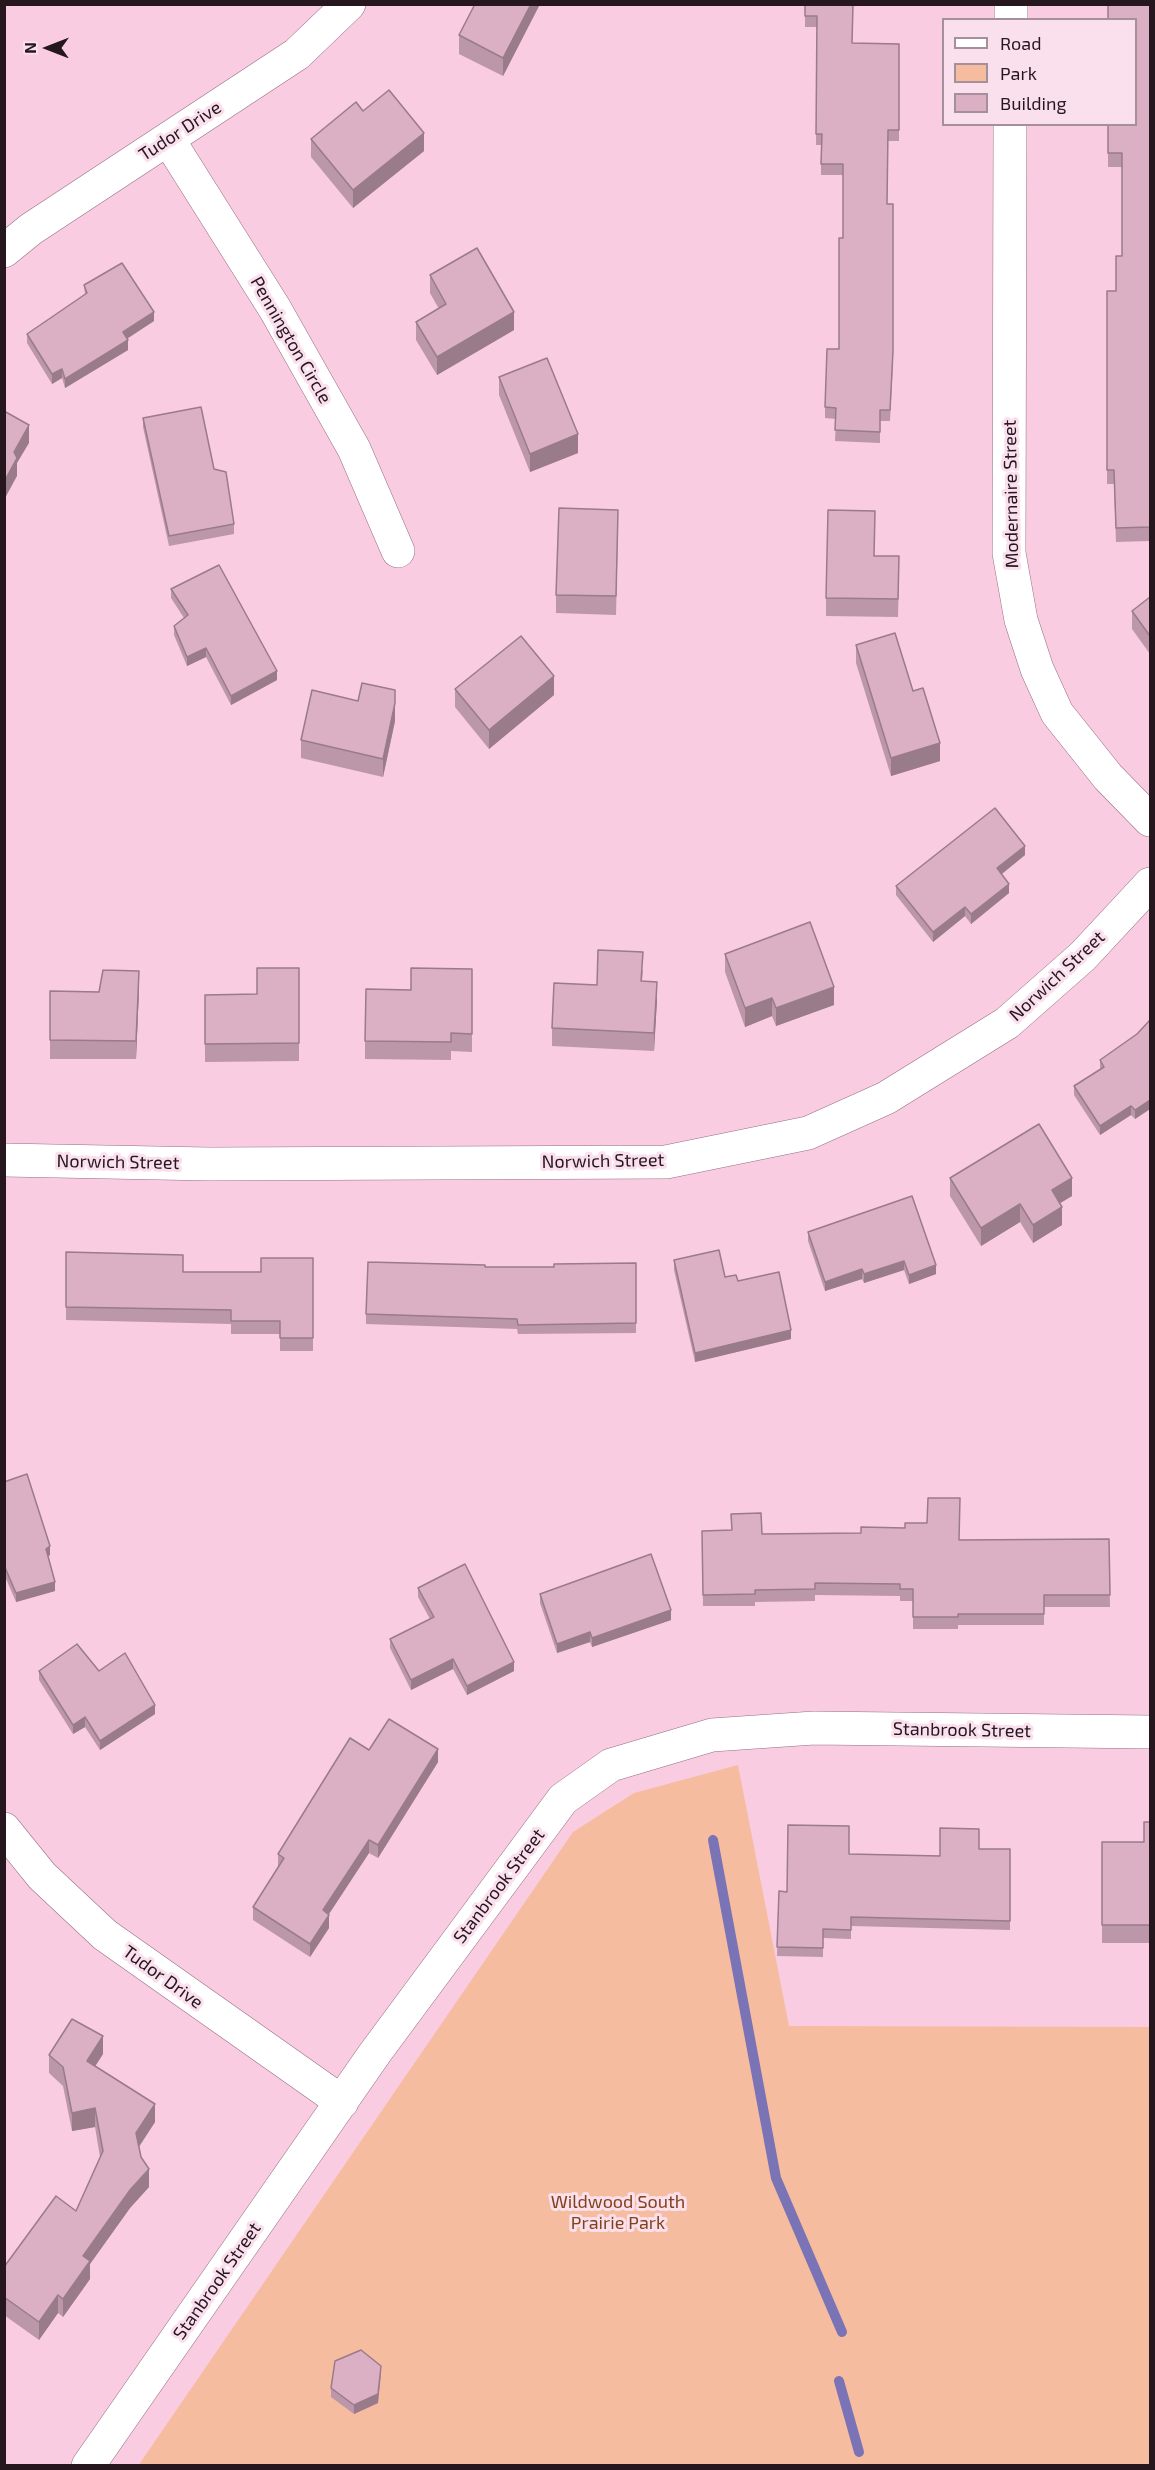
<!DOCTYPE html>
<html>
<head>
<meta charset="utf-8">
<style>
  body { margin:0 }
  #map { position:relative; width:1155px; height:2470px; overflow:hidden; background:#f9cce1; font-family:"Exo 2",sans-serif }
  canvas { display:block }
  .frame { position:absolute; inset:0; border:6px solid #26171f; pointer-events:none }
  .legend { position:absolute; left:942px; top:18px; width:195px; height:108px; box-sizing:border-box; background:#fadfec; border:2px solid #a58f9a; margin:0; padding:8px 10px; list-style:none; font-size:18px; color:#26171f }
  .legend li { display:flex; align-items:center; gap:12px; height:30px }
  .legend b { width:30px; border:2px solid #a58f9a }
  .north { position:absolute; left:18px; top:18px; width:60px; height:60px; -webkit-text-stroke:4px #fadfec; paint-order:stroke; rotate:270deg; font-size:16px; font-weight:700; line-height:24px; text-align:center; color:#26171f }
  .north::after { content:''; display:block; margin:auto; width:21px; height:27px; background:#26171f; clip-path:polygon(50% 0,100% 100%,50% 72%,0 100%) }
</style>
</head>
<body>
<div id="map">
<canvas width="1155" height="2470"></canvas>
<div class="frame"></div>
<ul class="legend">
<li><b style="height:8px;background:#fff"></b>Road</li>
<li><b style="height:16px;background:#f6bc9f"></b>Park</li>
<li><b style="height:16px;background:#dbb0c5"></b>Building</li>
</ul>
<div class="north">N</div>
</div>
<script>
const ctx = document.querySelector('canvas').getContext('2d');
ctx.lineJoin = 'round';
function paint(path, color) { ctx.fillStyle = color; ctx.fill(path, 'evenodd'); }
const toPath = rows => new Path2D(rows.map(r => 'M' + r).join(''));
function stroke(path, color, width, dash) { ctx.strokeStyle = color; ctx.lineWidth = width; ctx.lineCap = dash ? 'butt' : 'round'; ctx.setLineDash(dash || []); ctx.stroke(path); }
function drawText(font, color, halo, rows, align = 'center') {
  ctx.font = font + ' "Exo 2",sans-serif'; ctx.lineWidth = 6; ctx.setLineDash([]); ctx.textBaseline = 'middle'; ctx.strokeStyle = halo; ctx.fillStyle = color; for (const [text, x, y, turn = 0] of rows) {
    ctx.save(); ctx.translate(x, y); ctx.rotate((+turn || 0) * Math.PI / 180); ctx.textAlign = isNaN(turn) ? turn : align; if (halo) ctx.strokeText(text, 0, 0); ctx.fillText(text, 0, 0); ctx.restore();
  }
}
const green = toPath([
  [738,1765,789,2026,1150,2027,1150,2465,138,2466,573,1832,634,1793]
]);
const stream = toPath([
  [713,1840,776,2178,842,2332],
  [839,2381,859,2452]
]);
const minor = toPath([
  [1011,20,1011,4],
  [1010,124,1009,553,1021,620,1037,669,1057,713,1108,777,1150,820],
  [168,139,275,309,354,449,398,551],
  [4,251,31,229,297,54,349,4],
  [4,1160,209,1164,666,1162,808,1133,886,1098,1007,1023,1083,956,1150,884],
  [4,1829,42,1876,105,1935,342,2102],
  [88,2466,375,2053,563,1799,611,1765,712,1735,814,1728,1150,1732]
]);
const wall = toPath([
  [540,4,503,76,459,54,459,35],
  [805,4,853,43,899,44,899,141,888,141,887,204,893,362,890,421,880,421,880,443,835,441,836,419,825,418,825,407,839,349,843,238,843,175,821,175,821,145,816,145,817,27,805,27],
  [1150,4,1150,541,1116,542,1114,484,1107,484,1107,291,1116,291,1122,256,1122,167,1108,167,1108,124,1136,124],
  [363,111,424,151,353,208,311,157,311,139],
  [430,275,514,330,437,375,416,340,416,322,439,309,430,293],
  [84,285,154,321,127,339,128,350,65,388,62,378,52,384,27,343,27,334,85,295],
  [499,377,578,453,530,472,499,395],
  [143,418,214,469,234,524,234,534,169,546,143,427],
  [618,528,616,615,556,613,556,595],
  [874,556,899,574,898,617,826,616,826,598],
  [171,589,277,680,231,705,206,657,187,666,174,635,174,626,184,618,171,598],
  [1150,597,1150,654,1132,629,1132,611],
  [856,645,913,691,940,761,891,776,856,663],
  [455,689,554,695,489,749,455,707],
  [395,721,383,777,301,758,301,740],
  [1025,855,1001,874,1009,893,971,924,965,916,933,942,896,895,896,886],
  [725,954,834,1005,776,1026,772,1016,745,1027,725,972],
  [299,968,299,1061,205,1062,205,995,257,994],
  [472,969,472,1052,451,1051,451,1060,365,1059,365,1041,411,990],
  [643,970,642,982,657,1000,654,1051,552,1046,552,1028,597,985],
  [139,989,136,1059,50,1059,50,991,99,992],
  [1150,1020,1150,1109,1135,1119,1131,1115,1100,1135,1074,1095,1074,1086,1100,1069,1100,1060,1137,1034],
  [950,1178,1072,1196,1060,1203,1062,1225,1033,1243,1020,1222,981,1246,950,1196],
  [912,1196,936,1274,909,1284,904,1270,864,1283,862,1279,825,1291,808,1241,808,1232],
  [66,1252,183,1272,261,1272,313,1258,313,1351,280,1351,280,1334,231,1334,231,1324,66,1320],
  [674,1260,738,1281,791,1339,695,1362,674,1270],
  [636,1263,636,1333,518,1334,517,1329,366,1324,366,1314,485,1267,554,1267],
  [4,1482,50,1555,48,1556,55,1591,16,1602,4,1574],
  [702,1531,762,1534,960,1540,1109,1539,1110,1607,1044,1607,1044,1625,958,1625,958,1629,913,1629,913,1601,900,1601,900,1596,815,1595,815,1601,755,1602,755,1606,703,1606],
  [418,1588,514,1671,467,1695,453,1669,411,1690,390,1648,390,1639,430,1619,418,1597],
  [540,1594,671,1620,592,1647,590,1642,557,1653,540,1603],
  [39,1671,99,1671,155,1714,100,1750,85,1727,73,1734,39,1680],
  [369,1750,438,1762,378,1858,369,1853,329,1914,329,1928,310,1957,253,1920,253,1907,278,1867,278,1854],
  [1150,1822,1150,1943,1102,1943,1102,1842,1144,1842],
  [979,1849,1010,1849,1010,1930,851,1926,851,1939,823,1938,823,1957,777,1956,779,1891,787,1892,849,1854,940,1856],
  [103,2054,95,2066,155,2122,139,2147,141,2157,149,2187,130,2208,90,2264,90,2279,63,2317,58,2313,39,2340,4,2315,4,2267,76,2211,100,2157,95,2127,72,2131,63,2086,49,2073,49,2055],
  [381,2375,378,2403,354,2414,331,2397,331,2388]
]);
const shadedWall = toPath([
  [531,4,540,4,503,76,503,58],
  [424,133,424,151,353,208,353,190],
  [154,312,154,321,123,341,123,332],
  [514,312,514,330,437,375,437,357],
  [128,340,128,350,65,388,65,379],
  [62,369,62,378,52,384,52,374],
  [29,425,29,443,17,463,17,476,4,500,4,482,14,452],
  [578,434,578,453,530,472,530,454],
  [206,648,206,657,187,666,187,657],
  [277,671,277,680,231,705,231,696],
  [554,676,554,695,489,749,489,730],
  [395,703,395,721,383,777,383,759],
  [940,743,940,761,891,776,891,758],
  [1025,846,1025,855,997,878,997,868],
  [1009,884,1009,893,971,924,971,914],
  [965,907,965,916,933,942,933,932],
  [139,971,139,989,136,1059,136,1041],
  [657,982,657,1000,654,1051,654,1033],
  [834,987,834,1005,776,1026,776,1008],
  [772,998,772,1016,745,1027,745,1008],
  [1150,1100,1150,1109,1135,1119,1135,1110],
  [1131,1106,1131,1115,1100,1135,1100,1126],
  [1072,1178,1072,1196,1052,1208,1052,1190],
  [1020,1204,1020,1222,981,1246,981,1228],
  [1062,1207,1062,1225,1033,1243,1033,1225],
  [904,1261,904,1270,864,1283,864,1274],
  [936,1265,936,1274,909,1284,909,1275],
  [862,1269,862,1279,825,1291,825,1282],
  [791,1330,791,1339,695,1362,695,1353],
  [50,1546,50,1555,46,1558,46,1549],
  [55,1582,55,1591,16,1602,16,1593],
  [671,1610,671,1620,592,1647,592,1638],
  [590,1632,590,1642,557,1653,557,1644],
  [453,1659,453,1669,411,1690,411,1680],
  [514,1662,514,1671,467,1695,467,1686],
  [155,1705,155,1714,100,1750,100,1741],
  [85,1717,85,1727,73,1734,73,1725],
  [438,1749,438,1762,378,1858,378,1845],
  [369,1840,369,1853,323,1923,323,1910],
  [329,1915,329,1928,310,1957,310,1944],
  [103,2036,103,2054,87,2079,87,2061],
  [155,2104,155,2122,136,2151,136,2133],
  [95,2108,95,2127,72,2131,72,2113],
  [149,2169,149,2187,130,2208,90,2264,90,2279,63,2317,63,2299,83,2256,130,2190],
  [58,2295,58,2313,39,2340,39,2322],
  [381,2366,378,2403,354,2414,354,2405]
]);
const building = toPath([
  [475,4,531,4,503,58,459,35,475,4],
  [805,4,853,4,852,43,899,44,899,130,888,130,887,204,893,204,893,351,890,410,880,410,880,432,835,430,836,408,825,407,827,349,839,349,839,238,843,238,843,164,821,164,822,134,816,134,817,16,805,16,805,4],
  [1108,4,1150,4,1150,527,1116,528,1114,470,1107,470,1107,291,1116,291,1116,256,1122,256,1122,153,1108,153,1108,124,1136,124,1136,20,1108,20,1108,4],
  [389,90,424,133,353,190,311,139,356,102,363,111,389,90],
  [477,248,514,312,437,357,416,322,446,304,430,275,477,248],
  [122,263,154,312,123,332,128,340,65,379,62,369,52,374,27,334,87,293,84,285,122,263],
  [547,358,578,434,530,454,499,377,547,358],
  [201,407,214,469,226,472,234,524,169,536,143,418,201,407],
  [4,411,29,425,14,452,17,458,4,482,4,411],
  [559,508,618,510,616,596,556,595,559,508],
  [828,510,875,511,874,556,899,556,898,599,826,598,828,510],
  [219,565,277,671,231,696,206,648,187,657,174,626,188,615,171,589,219,565],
  [1150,597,1150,636,1132,611,1150,597],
  [895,633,913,691,923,688,940,743,891,758,856,645,895,633],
  [521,636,554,676,489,730,455,689,521,636],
  [362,683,395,690,395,703,383,759,301,740,312,690,358,701,362,683],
  [995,808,1025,846,997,868,1009,884,971,914,965,907,933,932,896,886,995,808],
  [810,922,834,987,776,1008,772,998,745,1008,725,954,810,922],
  [598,950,643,952,641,981,657,982,654,1033,552,1028,554,983,597,985,598,950],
  [257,968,299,968,299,1043,205,1044,205,995,257,994,257,968],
  [411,968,472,969,472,1034,451,1033,451,1042,365,1041,366,989,411,990,411,968],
  [103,970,139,971,136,1041,50,1040,50,991,99,992,103,970],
  [1150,1020,1150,1100,1135,1110,1131,1106,1100,1126,1074,1086,1104,1067,1100,1060,1137,1034,1150,1020],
  [1039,1124,1072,1178,1052,1190,1062,1207,1033,1225,1020,1204,981,1228,950,1178,1039,1124],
  [912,1196,936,1265,909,1275,904,1261,864,1274,862,1269,825,1282,808,1232,912,1196],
  [719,1250,725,1277,736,1275,738,1281,779,1272,791,1330,695,1353,674,1260,719,1250],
  [66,1252,183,1255,183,1272,261,1272,261,1258,313,1258,313,1338,280,1338,280,1321,231,1321,231,1310,66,1307,66,1252],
  [368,1262,485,1265,485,1267,554,1267,554,1264,636,1263,636,1323,518,1325,517,1319,366,1314,368,1262],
  [27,1474,50,1546,46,1549,55,1582,16,1593,4,1565,4,1482,27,1474],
  [928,1498,960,1498,959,1540,1109,1539,1110,1595,1044,1595,1044,1614,958,1614,958,1617,913,1617,913,1589,900,1589,900,1584,815,1583,815,1589,755,1590,755,1594,703,1595,702,1531,732,1530,731,1514,761,1513,762,1534,861,1533,861,1527,905,1528,905,1523,927,1523,928,1498],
  [651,1554,671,1610,592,1638,590,1632,557,1644,540,1594,651,1554],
  [465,1564,514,1662,467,1686,453,1659,411,1680,390,1639,434,1617,418,1588,465,1564],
  [77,1644,99,1671,125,1653,155,1705,100,1741,85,1717,73,1725,39,1671,77,1644],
  [389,1719,438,1749,378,1845,369,1840,323,1910,329,1915,310,1944,253,1907,284,1858,278,1854,350,1738,369,1750,389,1719],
  [1144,1822,1150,1822,1150,1925,1102,1925,1102,1842,1144,1842,1144,1822],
  [788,1825,849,1826,849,1854,940,1856,940,1828,979,1829,979,1849,1010,1849,1010,1921,851,1917,851,1930,823,1929,823,1948,777,1947,779,1891,787,1892,788,1825],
  [72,2019,103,2036,87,2061,155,2104,136,2133,141,2157,149,2169,130,2190,83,2256,90,2261,63,2299,58,2295,39,2322,4,2297,4,2267,56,2196,76,2211,103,2151,95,2108,72,2113,63,2067,49,2055,72,2019],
  [361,2350,381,2366,378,2394,354,2405,331,2388,335,2361,361,2350]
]);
const streetNames = [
  ["Tudor Drive",180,131,-33],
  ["Pennington Circle",291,340,60],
  ["Modernaire Street",1011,494,-91],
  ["Norwich Street",1057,976,-43],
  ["Norwich Street",603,1161,-1],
  ["Norwich Street",118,1162,1],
  ["Stanbrook Street",962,1730,1],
  ["Stanbrook Street",499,1886,-53],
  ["Tudor Drive",163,1977,36],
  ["Stanbrook Street",217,2281,-55]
];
const parkNames = [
  ["Wildwood South",618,2202],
  ["Prairie Park",618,2223]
];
paint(green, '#f6bc9f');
stroke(stream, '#7a73b5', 10);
stroke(minor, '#956e81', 34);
stroke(minor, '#fff', 33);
paint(wall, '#bc97a9');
paint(shadedWall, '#997b8a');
paint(building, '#dbb0c5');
stroke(building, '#997b8a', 1.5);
drawText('18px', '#26171f', '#fadfec', streetNames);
drawText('18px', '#82411a', '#fadfec', parkNames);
</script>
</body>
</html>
